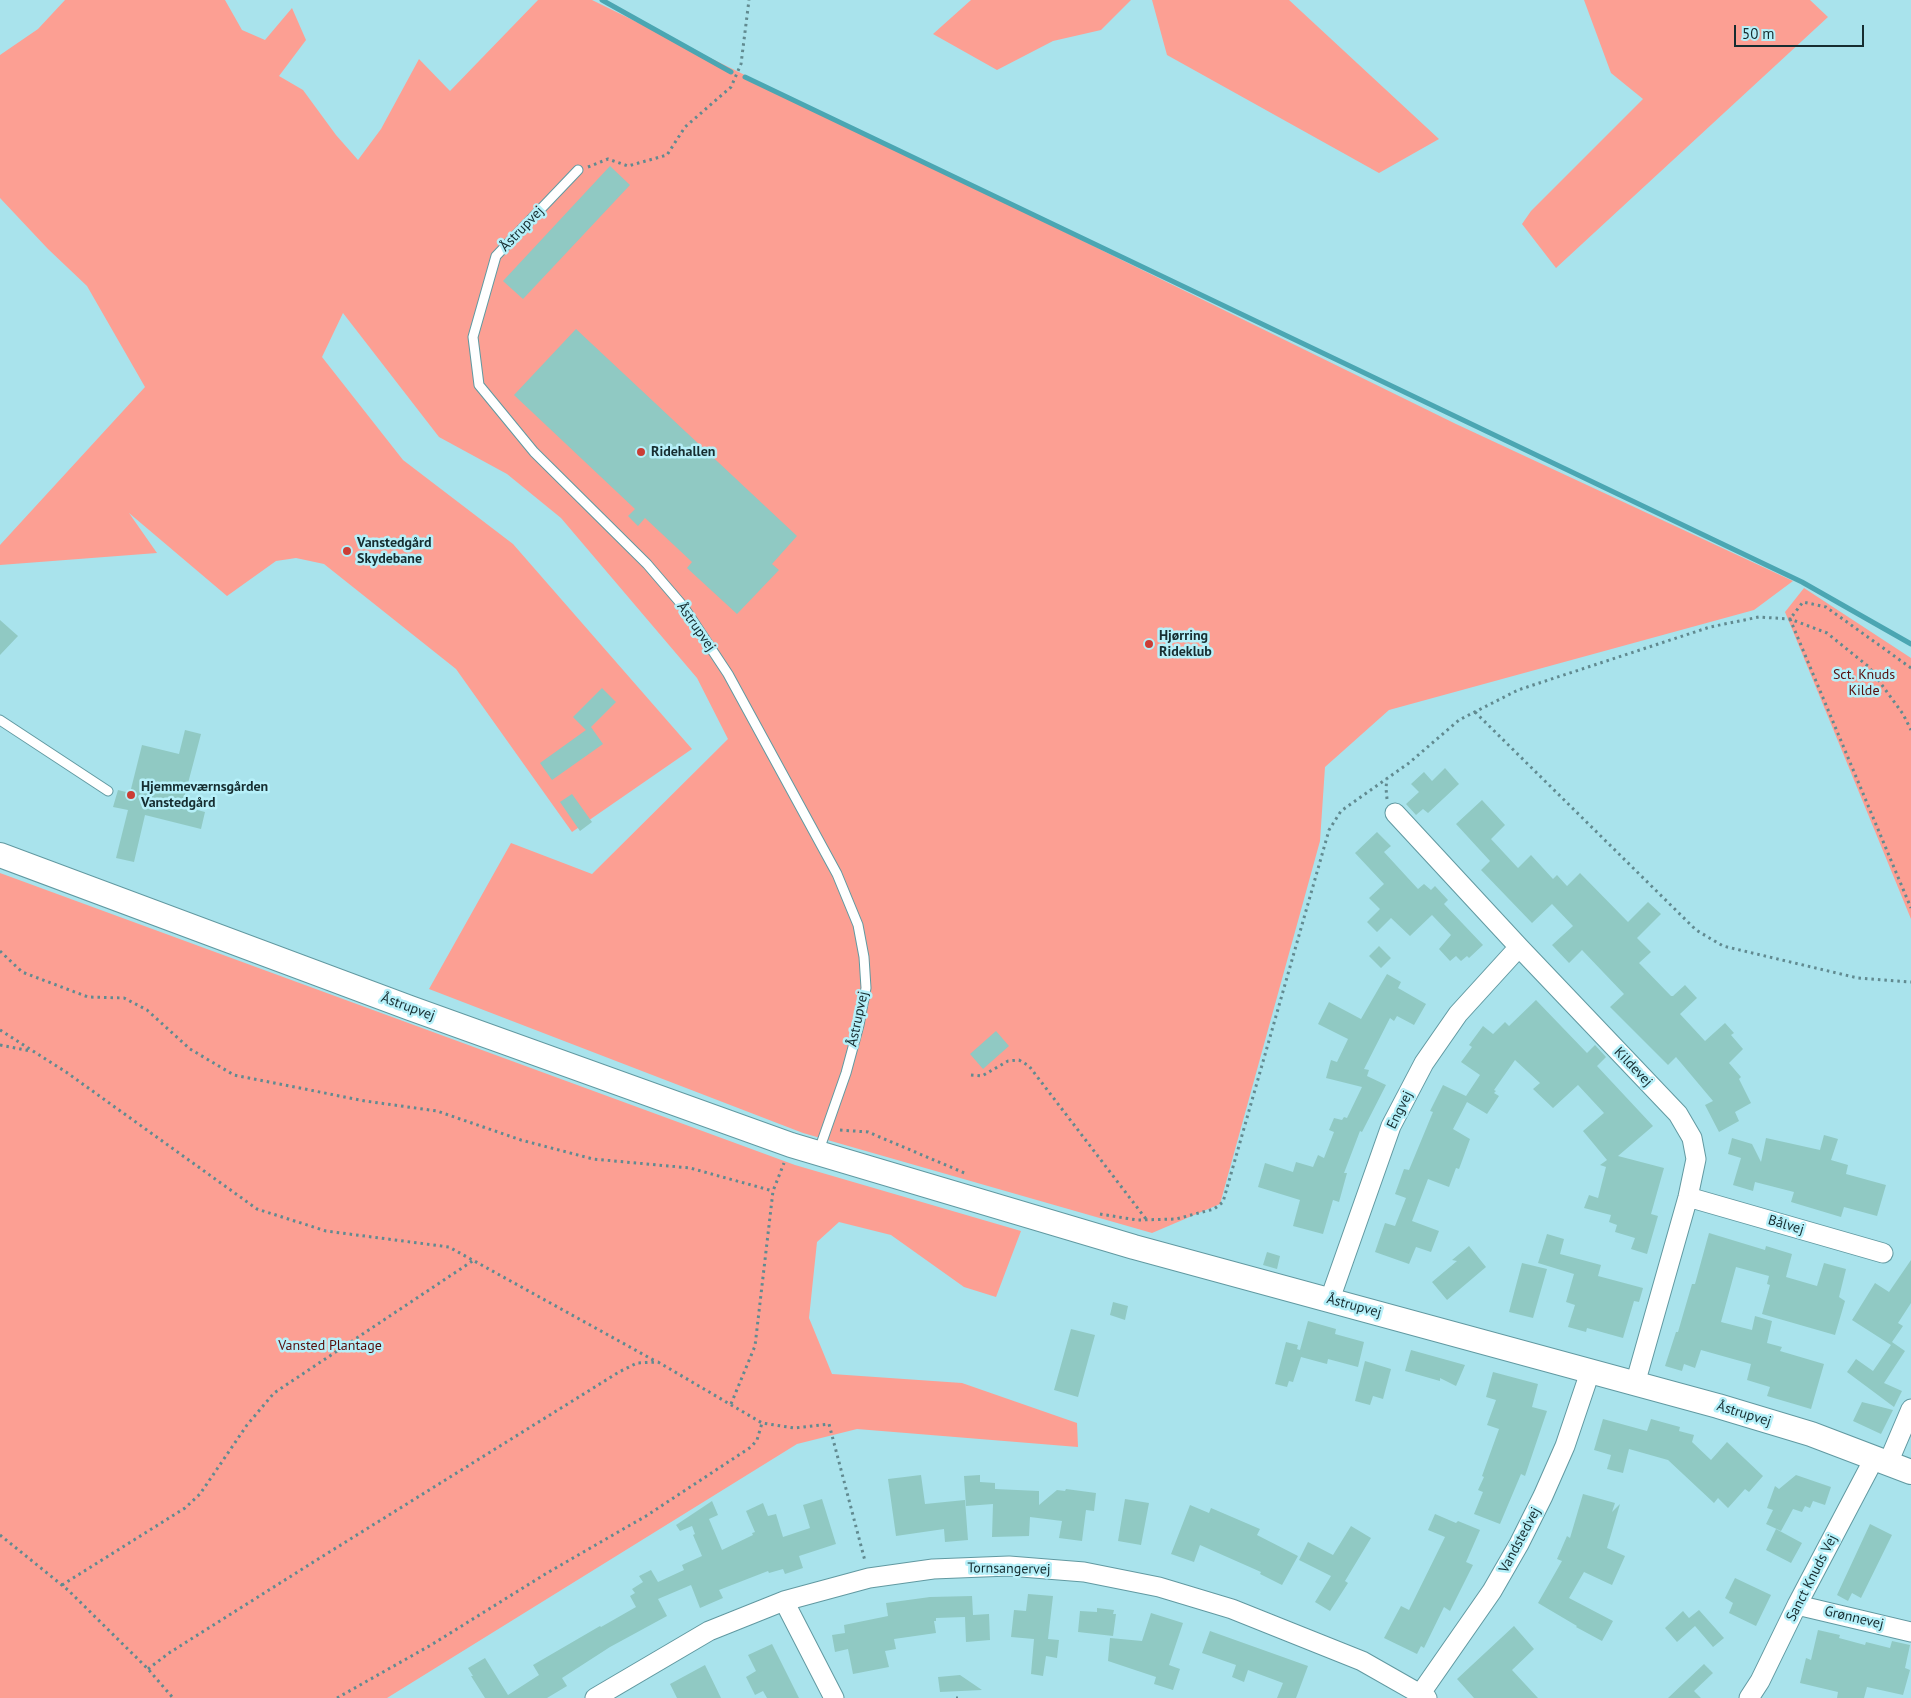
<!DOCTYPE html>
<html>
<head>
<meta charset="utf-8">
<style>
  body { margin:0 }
  #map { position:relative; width:1911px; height:1698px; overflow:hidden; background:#a9e3ec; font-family:"PT Sans",sans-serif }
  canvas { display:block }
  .scale { position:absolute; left:1734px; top:25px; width:130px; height:22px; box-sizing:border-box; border:2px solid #162d30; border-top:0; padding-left:6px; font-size:15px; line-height:18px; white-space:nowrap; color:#162d30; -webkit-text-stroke:4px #b6f0f9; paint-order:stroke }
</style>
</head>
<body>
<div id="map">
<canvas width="1911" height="1698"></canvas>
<div class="scale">50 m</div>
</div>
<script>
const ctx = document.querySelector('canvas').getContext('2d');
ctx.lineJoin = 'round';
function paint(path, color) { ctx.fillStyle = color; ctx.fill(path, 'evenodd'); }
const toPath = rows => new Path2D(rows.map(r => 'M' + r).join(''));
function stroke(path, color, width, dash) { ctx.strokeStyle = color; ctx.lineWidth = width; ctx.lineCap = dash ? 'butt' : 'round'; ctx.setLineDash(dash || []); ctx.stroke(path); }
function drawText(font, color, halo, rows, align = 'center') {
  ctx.font = font + ' "PT Sans",sans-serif'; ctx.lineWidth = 5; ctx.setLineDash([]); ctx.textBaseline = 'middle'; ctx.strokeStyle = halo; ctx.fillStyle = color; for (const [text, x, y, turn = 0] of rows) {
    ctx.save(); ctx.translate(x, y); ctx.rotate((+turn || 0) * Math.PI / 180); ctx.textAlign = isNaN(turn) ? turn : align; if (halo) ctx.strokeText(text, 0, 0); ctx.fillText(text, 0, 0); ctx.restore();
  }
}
const green = toPath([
  [65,0,225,0,242,30,265,40,292,8,306,40,279,76,303,90,336,135,358,160,381,129,419,59,450,91,538,0,592,0,1456,424,1793,581,1754,610,1389,710,1325,767,1320,841,1220,1204,1152,1233,803,1133,429,989,511,843,592,874,728,739,697,678,561,518,507,474,439,437,343,313,322,357,403,460,513,544,692,749,572,832,456,669,324,564,296,558,276,561,227,596,129,513,157,553,0,565,0,545,145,387,87,286,48,249,0,198,0,55,38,29],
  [971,0,1131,0,1101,30,1053,41,997,70,933,34],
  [1152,0,1289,0,1439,139,1379,173,1167,55],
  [1584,0,1810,0,1828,17,1556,268,1522,224,1531,211,1643,99,1611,73],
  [1804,588,1911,658,1911,919,1785,612],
  [0,873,795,1165,1021,1231,996,1297,964,1287,891,1235,839,1222,817,1242,809,1318,832,1374,962,1383,1077,1423,1078,1447,857,1429,797,1444,387,1698,0,1698]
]);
const stream = toPath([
  [602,0,731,72],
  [745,77,1802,582,1911,644]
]);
const building = toPath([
  [610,166,630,185,523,299,503,281],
  [576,329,797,536,772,564,779,570,737,614,687,568,692,562,645,518,638,526,628,516,635,509,514,395],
  [0,620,18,636,0,655],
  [602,688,616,702,591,727,603,744,552,780,540,763,586,730,573,717],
  [185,730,201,734,182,806,205,812,201,829,145,815,134,862,116,858,128,810,113,807,118,790,130,793,142,745,179,754],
  [1445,768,1459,784,1428,813,1423,809,1416,815,1406,804,1419,792,1411,784,1424,772,1432,781],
  [572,794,592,822,580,831,560,802],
  [1482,800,1505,825,1491,839,1518,868,1531,855,1553,879,1557,875,1567,886,1580,873,1628,922,1648,902,1661,914,1637,938,1651,952,1639,963,1671,996,1673,996,1685,985,1697,998,1680,1014,1705,1041,1725,1023,1734,1033,1731,1035,1743,1049,1729,1063,1741,1077,1739,1079,1751,1103,1735,1112,1739,1121,1719,1132,1705,1105,1713,1101,1676,1057,1668,1065,1610,1007,1624,994,1582,950,1569,963,1552,945,1573,926,1552,904,1532,923,1481,870,1490,861,1456,824],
  [1377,832,1391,846,1384,852,1418,889,1424,884,1431,890,1435,886,1448,900,1444,904,1483,945,1469,958,1467,956,1461,961,1456,956,1450,961,1439,949,1451,935,1432,915,1410,936,1391,918,1377,932,1367,922,1380,909,1369,898,1384,884,1355,853],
  [1379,946,1391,958,1381,968,1369,956],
  [1387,974,1401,982,1398,988,1426,1004,1414,1025,1397,1016,1394,1021,1390,1018,1364,1069,1369,1070,1367,1076,1386,1085,1362,1132,1360,1131,1344,1173,1347,1173,1339,1202,1333,1200,1323,1234,1293,1226,1300,1200,1258,1187,1265,1163,1293,1172,1296,1162,1313,1167,1318,1155,1324,1158,1334,1132,1329,1130,1334,1118,1342,1120,1344,1117,1347,1118,1362,1087,1326,1078,1331,1060,1337,1062,1348,1039,1318,1024,1329,1002,1361,1019],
  [1536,1000,1587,1053,1595,1045,1606,1057,1597,1066,1653,1126,1618,1156,1664,1168,1651,1214,1658,1216,1647,1254,1631,1249,1635,1238,1615,1232,1617,1225,1609,1222,1611,1215,1584,1208,1589,1195,1598,1198,1606,1167,1600,1165,1607,1160,1583,1131,1604,1113,1578,1085,1553,1108,1533,1089,1540,1083,1515,1060,1494,1090,1496,1091,1494,1093,1499,1096,1487,1114,1467,1102,1453,1129,1470,1139,1459,1169,1456,1168,1449,1187,1428,1179,1412,1221,1439,1231,1431,1252,1416,1247,1409,1264,1375,1252,1385,1223,1395,1226,1406,1198,1395,1194,1404,1169,1409,1170,1433,1112,1430,1111,1443,1085,1466,1096,1480,1075,1461,1062,1472,1047,1469,1045,1483,1026,1493,1034,1505,1022,1509,1026],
  [996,1031,1009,1046,983,1069,970,1054],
  [1824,1135,1838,1139,1831,1160,1848,1165,1846,1174,1886,1185,1877,1216,1844,1207,1841,1217,1791,1202,1794,1192,1755,1182,1753,1191,1733,1185,1741,1158,1728,1154,1732,1138,1752,1144,1761,1162,1766,1138,1820,1150],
  [1709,1233,1765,1250,1766,1246,1792,1254,1786,1277,1817,1286,1824,1263,1846,1269,1839,1297,1845,1301,1835,1335,1762,1314,1770,1285,1767,1284,1769,1276,1736,1267,1721,1322,1752,1330,1755,1316,1772,1321,1767,1343,1782,1347,1780,1351,1824,1364,1811,1409,1767,1396,1770,1387,1747,1380,1751,1364,1701,1350,1695,1368,1684,1364,1682,1371,1665,1366,1676,1332,1678,1332,1692,1284,1695,1284],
  [1547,1234,1564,1239,1560,1254,1601,1265,1598,1276,1643,1288,1639,1302,1634,1301,1623,1338,1587,1328,1586,1332,1568,1327,1575,1305,1566,1302,1574,1274,1538,1263],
  [1469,1246,1486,1267,1447,1300,1432,1282,1457,1261,1452,1260],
  [1267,1252,1280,1256,1277,1269,1263,1265],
  [1911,1260,1911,1303,1898,1323,1903,1326,1892,1342,1905,1351,1884,1383,1902,1391,1894,1407,1847,1372,1856,1359,1873,1371,1891,1345,1852,1320,1875,1283,1889,1292],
  [1522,1263,1547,1269,1533,1318,1509,1312],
  [1113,1302,1128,1306,1125,1320,1110,1315],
  [1308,1321,1336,1329,1335,1334,1364,1342,1358,1367,1328,1359,1327,1364,1301,1357,1293,1382,1289,1381,1287,1387,1275,1384,1286,1342,1298,1345,1297,1349,1300,1350],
  [1071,1329,1095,1335,1078,1397,1054,1390],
  [1411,1350,1465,1365,1456,1386,1440,1378,1440,1381,1405,1371],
  [1365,1361,1391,1369,1383,1399,1373,1396,1370,1405,1355,1401],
  [1493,1372,1538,1384,1532,1407,1547,1411,1525,1476,1521,1474,1500,1524,1474,1514,1483,1492,1478,1490,1484,1477,1482,1476,1499,1429,1487,1425,1496,1400,1486,1397],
  [1862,1402,1893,1410,1881,1434,1853,1421],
  [1603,1419,1647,1431,1651,1419,1680,1427,1679,1431,1694,1435,1692,1442,1711,1460,1727,1442,1763,1476,1749,1492,1745,1489,1728,1508,1718,1498,1714,1503,1668,1460,1629,1449,1623,1473,1607,1469,1611,1455,1594,1450],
  [921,1475,925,1504,965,1500,968,1540,945,1542,944,1529,896,1536,888,1479],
  [980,1475,980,1482,995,1483,995,1489,1039,1491,1039,1505,1057,1490,1065,1491,1066,1489,1096,1493,1094,1511,1086,1510,1082,1541,1059,1538,1062,1521,1030,1517,1029,1536,992,1537,993,1504,966,1506,964,1476],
  [1796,1475,1831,1487,1825,1505,1813,1501,1810,1508,1805,1506,1802,1512,1793,1509,1781,1531,1766,1524,1773,1510,1767,1508,1775,1486,1779,1489],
  [1583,1494,1615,1503,1612,1512,1620,1504,1607,1548,1625,1556,1612,1585,1584,1572,1569,1598,1613,1621,1602,1641,1576,1627,1577,1626,1538,1603,1562,1561,1557,1559,1567,1536,1570,1538],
  [822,1499,836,1544,799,1556,803,1568,785,1574,783,1569,769,1573,768,1571,719,1590,723,1598,700,1608,691,1585,658,1599,667,1616,610,1647,562,1678,567,1686,547,1698,485,1698,471,1676,473,1676,468,1668,485,1658,508,1695,539,1675,533,1665,600,1626,601,1627,636,1607,630,1596,635,1593,632,1589,643,1582,639,1576,651,1570,658,1582,684,1570,682,1565,702,1556,693,1535,695,1534,692,1526,680,1531,676,1525,712,1501,718,1515,709,1519,722,1550,753,1535,752,1533,755,1532,746,1511,763,1503,768,1516,776,1514,783,1537,810,1528,803,1505],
  [1125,1499,1149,1503,1141,1545,1118,1541],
  [1190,1505,1209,1513,1211,1508,1260,1529,1257,1535,1298,1556,1282,1585,1260,1574,1261,1572,1200,1545,1194,1562,1171,1554],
  [1435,1514,1456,1523,1458,1521,1480,1530,1466,1562,1473,1565,1450,1611,1444,1607,1424,1648,1421,1646,1417,1654,1384,1638,1401,1606,1409,1610,1445,1537,1428,1530],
  [1870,1524,1892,1535,1861,1598,1852,1593,1848,1601,1837,1595],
  [1351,1526,1371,1538,1345,1581,1348,1583,1330,1611,1315,1602,1331,1576,1299,1560,1308,1542,1333,1555],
  [1776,1529,1802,1543,1791,1563,1766,1550],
  [1735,1578,1771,1595,1756,1626,1729,1613,1733,1603,1725,1598],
  [1028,1594,1053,1596,1048,1639,1059,1640,1057,1658,1046,1656,1043,1676,1031,1674,1034,1639,1011,1637,1014,1610,1026,1611],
  [972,1596,973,1615,989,1614,990,1640,966,1642,965,1617,936,1618,936,1621,934,1621,936,1633,894,1639,896,1649,885,1651,889,1667,853,1674,848,1649,835,1652,832,1635,845,1633,844,1625,888,1616,886,1603,930,1597],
  [1097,1608,1114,1610,1113,1614,1116,1614,1113,1636,1078,1632,1080,1611,1097,1612],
  [1699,1610,1724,1638,1713,1647,1695,1626,1677,1642,1665,1628,1683,1611,1689,1618],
  [1151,1613,1183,1623,1169,1665,1180,1669,1173,1690,1154,1684,1156,1677,1108,1661,1110,1638,1142,1641],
  [1514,1626,1534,1649,1512,1670,1538,1698,1474,1698,1457,1679],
  [1818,1630,1840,1635,1839,1638,1865,1645,1866,1642,1890,1648,1892,1641,1910,1645,1905,1668,1910,1670,1903,1695,1867,1687,1864,1698,1837,1698,1838,1692,1800,1683,1806,1658,1811,1660],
  [1210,1631,1308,1666,1296,1698,1277,1698,1283,1683,1248,1670,1244,1682,1232,1677,1236,1665,1202,1653],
  [772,1644,799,1698,767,1698,763,1691,755,1695,746,1677,756,1671,748,1655],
  [1704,1664,1713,1673,1694,1691,1701,1698,1668,1698],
  [705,1665,721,1698,677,1698,670,1684],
  [960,1675,982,1690,940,1692,938,1677]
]);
const path = toPath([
  [588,167,608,159,628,166,667,155,685,127,731,87,741,64,749,0],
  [1911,668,1826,607,1803,602,1790,619,1911,908],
  [1475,712,1696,930,1723,946,1858,978,1911,982],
  [1387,799,1386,788,1387,778],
  [0,951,22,972,88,997,124,998,147,1010,190,1049,234,1075,365,1101,437,1111,521,1140,593,1159,690,1168,773,1191],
  [0,1030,66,1072,257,1209,326,1231,449,1247,657,1362],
  [0,1045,31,1051],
  [971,1075,982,1076,1008,1061,1019,1060,1029,1066,1146,1219],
  [840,1130,868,1132,967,1174],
  [1100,1214,1137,1220,1176,1219,1214,1209,1223,1202,1329,830,1341,811,1409,763,1459,720,1518,690,1710,627,1759,617,1790,619,1827,633,1869,667,1903,714,1911,730],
  [731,1404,755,1346,773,1191,784,1163],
  [0,1535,68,1590,148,1669,173,1698],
  [62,1585,185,1508,200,1494,247,1425,274,1393,474,1260],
  [148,1669,169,1653,315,1561,619,1372,637,1363,658,1362,762,1423,794,1428,829,1424,865,1561],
  [337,1698,431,1645,547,1573,646,1516,751,1447,757,1440,762,1423],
  [956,1698,958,1698]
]);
const service = toPath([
  [578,170,496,256,473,337,479,385,534,452,647,564,683,606,728,674,837,874,858,925,864,957,866,988,859,1025,846,1073,818,1153],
  [0,720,108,791]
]);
const minor = toPath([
  [1395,813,1519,947,1678,1114,1692,1138,1696,1159,1688,1197,1635,1384],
  [1688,1197,1883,1253],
  [1330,1299,1391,1126,1424,1063,1458,1014,1519,947],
  [1888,1463,1911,1409],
  [784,1601,834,1698],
  [1797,1605,1911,1632],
  [1421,1693,1492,1591,1519,1544,1543,1496,1565,1446,1590,1372],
  [595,1698,709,1631,784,1601,869,1578,933,1569,1009,1566,1084,1572,1159,1587,1232,1609,1362,1661,1427,1698],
  [1749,1698,1760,1681,1797,1605,1875,1457]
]);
const tertiary = toPath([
  [0,855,410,1008,791,1145,1134,1247,1718,1406,1811,1434,1911,1472]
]);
const markers = [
  [641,452,5,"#cb3d35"],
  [347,551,5,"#cb3d35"],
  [1149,644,5,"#cb3d35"],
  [131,795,5,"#cb3d35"]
];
const streetNames = [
  ["Åstrupvej",522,229,-46],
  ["Åstrupvej",696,627,55],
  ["Åstrupvej",408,1007,20],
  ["Åstrupvej",858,1019,-78],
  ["Kildevej",1633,1067,46],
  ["Engvej",1400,1110,-64],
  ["Bålvej",1786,1225,16],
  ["Åstrupvej",1354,1306,15],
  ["Åstrupvej",1744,1414,17],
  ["Vandstedvej",1520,1540,-62],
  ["Tornsangervej",1009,1569,1],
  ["Sanct Knuds Vej",1812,1578,-63],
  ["Grønnevej",1854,1618,13]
];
const poiNames = [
  ["Ridehallen",651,452],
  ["Vanstedgård",357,543],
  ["Skydebane",357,559],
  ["Hjørring",1159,636],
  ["Rideklub",1159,652],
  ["Hjemmeværnsgården",141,787],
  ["Vanstedgård",141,803]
];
const parkNames = [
  ["Sct. Knuds",1864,675],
  ["Kilde",1864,691],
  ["Vansted Plantage",330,1346]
];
paint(green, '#fc9f93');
stroke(stream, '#4ba6b2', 5);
paint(building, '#90c9c3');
stroke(service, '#6199a1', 11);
stroke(minor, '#6199a1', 21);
stroke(tertiary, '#6199a1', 26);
stroke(path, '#618a90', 3, [2.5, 4]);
stroke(service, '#fff', 9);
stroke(minor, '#fff', 19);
stroke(tertiary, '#fff', 24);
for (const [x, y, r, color] of markers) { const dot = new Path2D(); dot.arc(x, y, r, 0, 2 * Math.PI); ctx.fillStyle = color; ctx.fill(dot); stroke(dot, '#b6f0f9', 2); }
drawText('14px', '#162d30', '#b6f0f9', streetNames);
drawText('bold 14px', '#162d30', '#b6f0f9', poiNames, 'left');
drawText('14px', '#570e0c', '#b6f0f9', parkNames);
</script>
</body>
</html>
